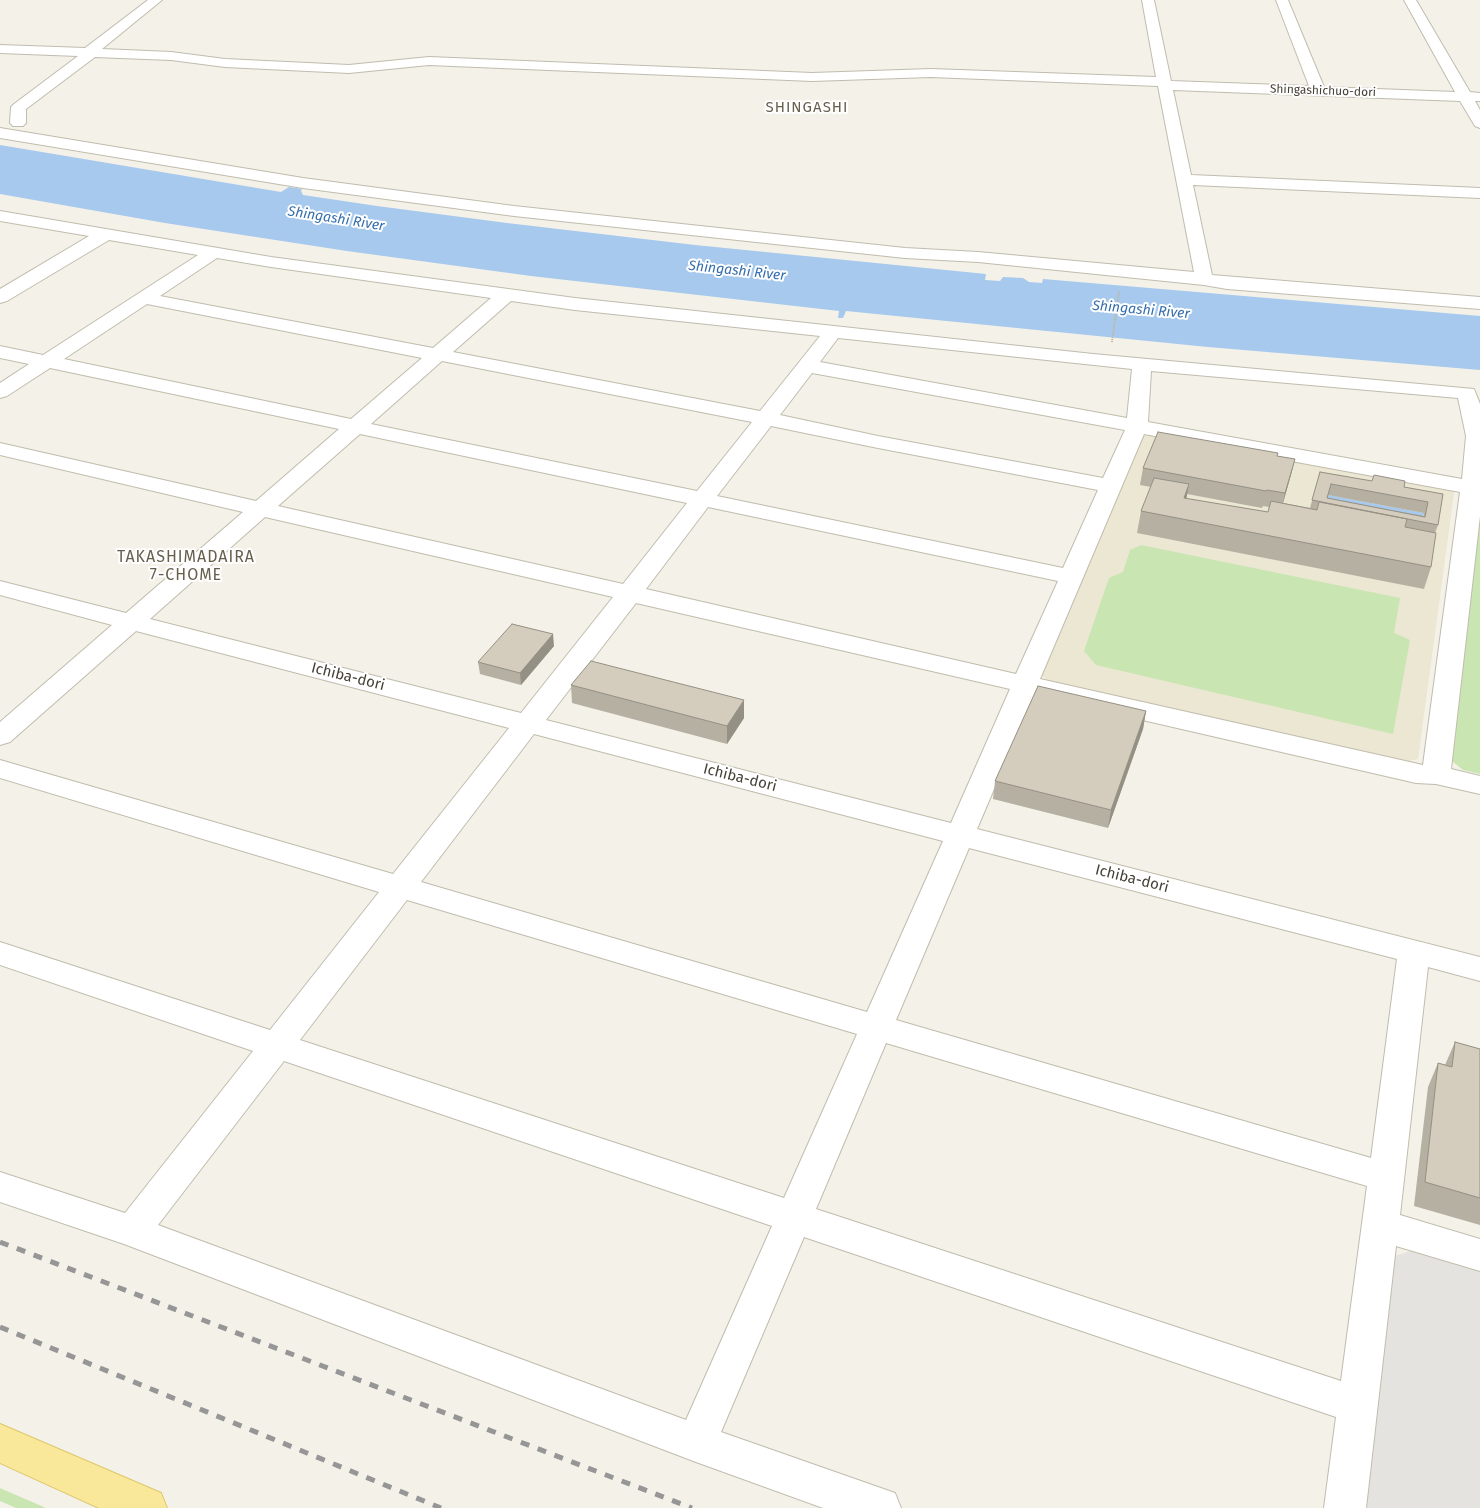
<!DOCTYPE html>
<html>
<head>
<meta charset="utf-8">
<style>
  body { margin:0 }
  canvas { display:block; background:#f3f1e8 }
</style>
</head>
<body>
<canvas width="1480" height="1508"></canvas>
<script>
const ctx = document.querySelector('canvas').getContext('2d');
ctx.lineJoin = 'round';
function paint(path, color) { ctx.fillStyle = color; ctx.fill(path, 'evenodd'); }
const toPath = rows => new Path2D(rows.map(r => 'M' + r).join(''));
function stroke(path, color, width, dash) { ctx.strokeStyle = color; ctx.lineWidth = width; ctx.lineCap = dash ? 'butt' : 'round'; ctx.setLineDash(dash || []); ctx.stroke(path); }
function drawText(font, color, halo, rows, align = 'center') {
  ctx.font = font + ' "Fira Sans",sans-serif'; ctx.lineWidth = 4; ctx.setLineDash([]); ctx.textBaseline = 'middle'; ctx.strokeStyle = halo; ctx.fillStyle = color; for (const [text, x, y, turn = 0] of rows) {
    ctx.save(); ctx.translate(x, y); ctx.rotate((+turn || 0) * Math.PI / 180); ctx.textAlign = isNaN(turn) ? turn : align; if (halo) ctx.strokeText(text, 0, 0); ctx.fillText(text, 0, 0); ctx.restore();
  }
}
const education = toPath([
  [1153,434,1446,488,1454,493,1418,759,1406,762,1048,681,1039,673,1142,436]
]);
const green = toPath([
  [1480,510,1480,774,1463,770,1452,761],
  [1141,545,1400,598,1394,633,1410,640,1393,734,1096,665,1084,651,1109,578,1123,572,1130,550],
  [0,1488,46,1508,16,1508,0,1501]
]);
const parking = toPath([
  [1411,1251,1480,1272,1480,1508,1364,1508,1394,1256]
]);
const water = toPath([
  [0,145,281,192,289,187,302,189,301,191,303,195,377,206,507,223,695,245,986,274,985,280,1000,281,1003,277,1023,278,1029,282,1042,283,1043,279,1480,316,1480,370,1208,347,846,311,843,318,838,318,839,311,531,276,347,251,165,223,0,194],
  [1328,495,1424,513,1422,528,1324,509]
]);
const path = toPath([
  [1112,342,1119,291]
]);
const minor = toPath([
  [148,0,162,0,102,49,171,52,225,59,349,65,429,57,812,73,931,69,1156,77,1142,0,1154,0,1171,81,1309,86,1276,0,1288,0,1324,87,1455,92,1404,0,1416,0,1470,92,1480,93,1480,101,1475,101,1480,110,1480,128,1475,126,1460,101,1173,90,1191,175,1480,188,1480,198,1193,185,1212,275,1480,297,1480,309,1227,289,1204,285,978,262,905,258,514,216,303,188,0,138,0,128,303,178,514,206,905,248,978,252,1194,272,1158,86,931,77,812,81,429,65,349,73,225,67,171,60,95,57,26,109,26,123,23,126,13,126,10,123,11,107,14,104,78,56,0,53,0,45,85,48,148,0],
  [0,211,271,257,575,298,1093,354,1474,389,1480,404,1480,516,1451,769,1480,776,1480,794,1436,784,1416,783,1034,695,977,829,1480,957,1480,981,1428,967,1400,1215,1480,1239,1480,1271,1396,1246,1366,1508,1324,1508,1336,1417,804,1237,721,1432,895,1493,901,1508,823,1508,696,1462,124,1244,0,1202,0,1172,125,1213,253,1051,0,965,0,942,270,1030,379,892,0,778,0,760,393,874,509,728,136,631,10,742,0,745,0,722,112,625,0,595,0,581,126,613,243,512,0,455,0,443,256,501,339,429,50,368,7,396,0,398,0,383,29,364,0,358,0,346,43,355,198,255,109,240,7,301,0,303,0,289,89,236,0,221,0,211],
  [217,258,271,267,491,298,433,348,160,296,217,258],
  [511,301,575,310,820,336,760,411,453,352,511,301],
  [147,304,422,358,351,419,64,359,147,304],
  [838,338,1132,369,1127,418,820,362,838,338],
  [442,361,752,422,697,491,371,424,442,361],
  [1151,371,1458,398,1466,436,1462,479,1148,422,1151,371],
  [812,373,1125,430,1103,478,878,436,780,415,812,373],
  [771,426,878,448,1098,490,1063,568,717,496,771,426],
  [360,434,687,503,623,584,278,506,360,434],
  [1144,434,1460,492,1423,765,1040,679,1144,434],
  [708,507,1058,581,1016,674,646,589,708,507],
  [265,517,613,597,521,713,150,619,265,517],
  [636,603,1010,689,951,823,546,720,636,603],
  [534,734,943,841,867,1012,421,882,534,734],
  [969,848,1397,959,1371,1158,896,1020,969,848],
  [407,900,857,1034,784,1198,300,1040,407,900],
  [886,1043,1367,1186,1341,1381,816,1209,886,1043],
  [284,1061,772,1226,686,1420,158,1225,284,1061]
]);
const major = toPath([
  [0,1424,161,1493,167,1508,99,1508,0,1463,0,1424]
]);
const rail = toPath([
  [0,1242,692,1508],
  [0,1327,441,1508]
]);
const wall = toPath([
  [1277,456,1295,459,1283,503,1310,508,1320,472,1443,494,1438,525,1435,533,1431,567,1424,589,1137,533,1141,511,1151,487,1140,485,1143,468],
  [1187,494,1262,508,1263,506,1269,507,1268,512,1186,499],
  [1328,495,1424,513,1424,516,1327,498],
  [554,646,521,685,480,674,478,662],
  [571,685,744,700,744,718,727,744,572,703],
  [1146,711,1143,729,1108,828,993,799,995,781],
  [1455,1042,1480,1049,1480,1225,1414,1206,1428,1087,1438,1063,1445,1065]
]);
const shadedWall = toPath([
  [1295,459,1291,475,1281,510,1285,493],
  [1189,484,1185,506,1180,520,1184,498],
  [553,634,554,646,521,685,520,673],
  [744,700,744,718,727,744,727,726],
  [1146,711,1143,729,1108,828,1111,810]
]);
const building = toPath([
  [1158,432,1278,453,1277,456,1295,459,1285,493,1267,490,1266,491,1143,468,1158,432],
  [1320,472,1372,481,1374,475,1405,481,1404,487,1443,494,1438,525,1312,500,1320,472],
  [1331,484,1428,502,1425,517,1327,498,1331,484],
  [1154,478,1189,484,1184,498,1268,512,1271,501,1317,510,1319,502,1407,519,1405,527,1436,533,1431,567,1141,511,1154,478],
  [512,624,553,634,520,673,478,662,512,624],
  [591,661,744,700,727,726,571,685,591,661],
  [1038,686,1146,711,1111,810,995,781,1038,686],
  [1455,1042,1480,1049,1480,1198,1425,1182,1438,1063,1452,1067,1455,1042]
]);
const farStreetnames = [
  ["Shingashichuo-dori",1323,91,2]
];
const farWaternames = [
  ["Shingashi River",336,219,9],
  ["Shingashi River",737,271,6],
  ["Shingashi River",1141,310,5]
];
const farQuarternames = [
  ["SHINGASHI",807,108]
];
const streetNames = [
  ["Ichiba-dori",348,677,14],
  ["Ichiba-dori",740,778,14],
  ["Ichiba-dori",1132,879,14]
];
const neighbourhoodNames = [
  ["TAKASHIMADAIRA",186,558],
  ["7-CHOME",186,576]
];
paint(education, '#ebe7d2');
paint(green, '#c9e5b2');
paint(parking, '#e4e3df');
paint(water, '#a6c9ed');
stroke(minor, '#c1bcad', 2);
stroke(major, '#dec76a', 2);
stroke(path, '#bfb69c', 2, [1, 1]);
paint(minor, '#fff');
paint(major, '#fae89a');
stroke(rail, '#969696', 5, [9, 9]);
paint(wall, '#b6b0a3');
paint(shadedWall, '#949084');
paint(building, '#d4cdbd');
stroke(building, '#949084', 1);
drawText('12px', '#464137', '#fff', farStreetnames);
drawText('italic 14px', '#346ead', '#fff', farWaternames);
ctx.letterSpacing = '1px';
drawText('15px', '#68604e', '#fff', farQuarternames);
ctx.letterSpacing = '0px';
drawText('15px', '#464137', '#fff', streetNames);
ctx.letterSpacing = '1px';
drawText('16px', '#68604e', '#fff', neighbourhoodNames);
ctx.letterSpacing = '0px';
</script>
</body>
</html>
